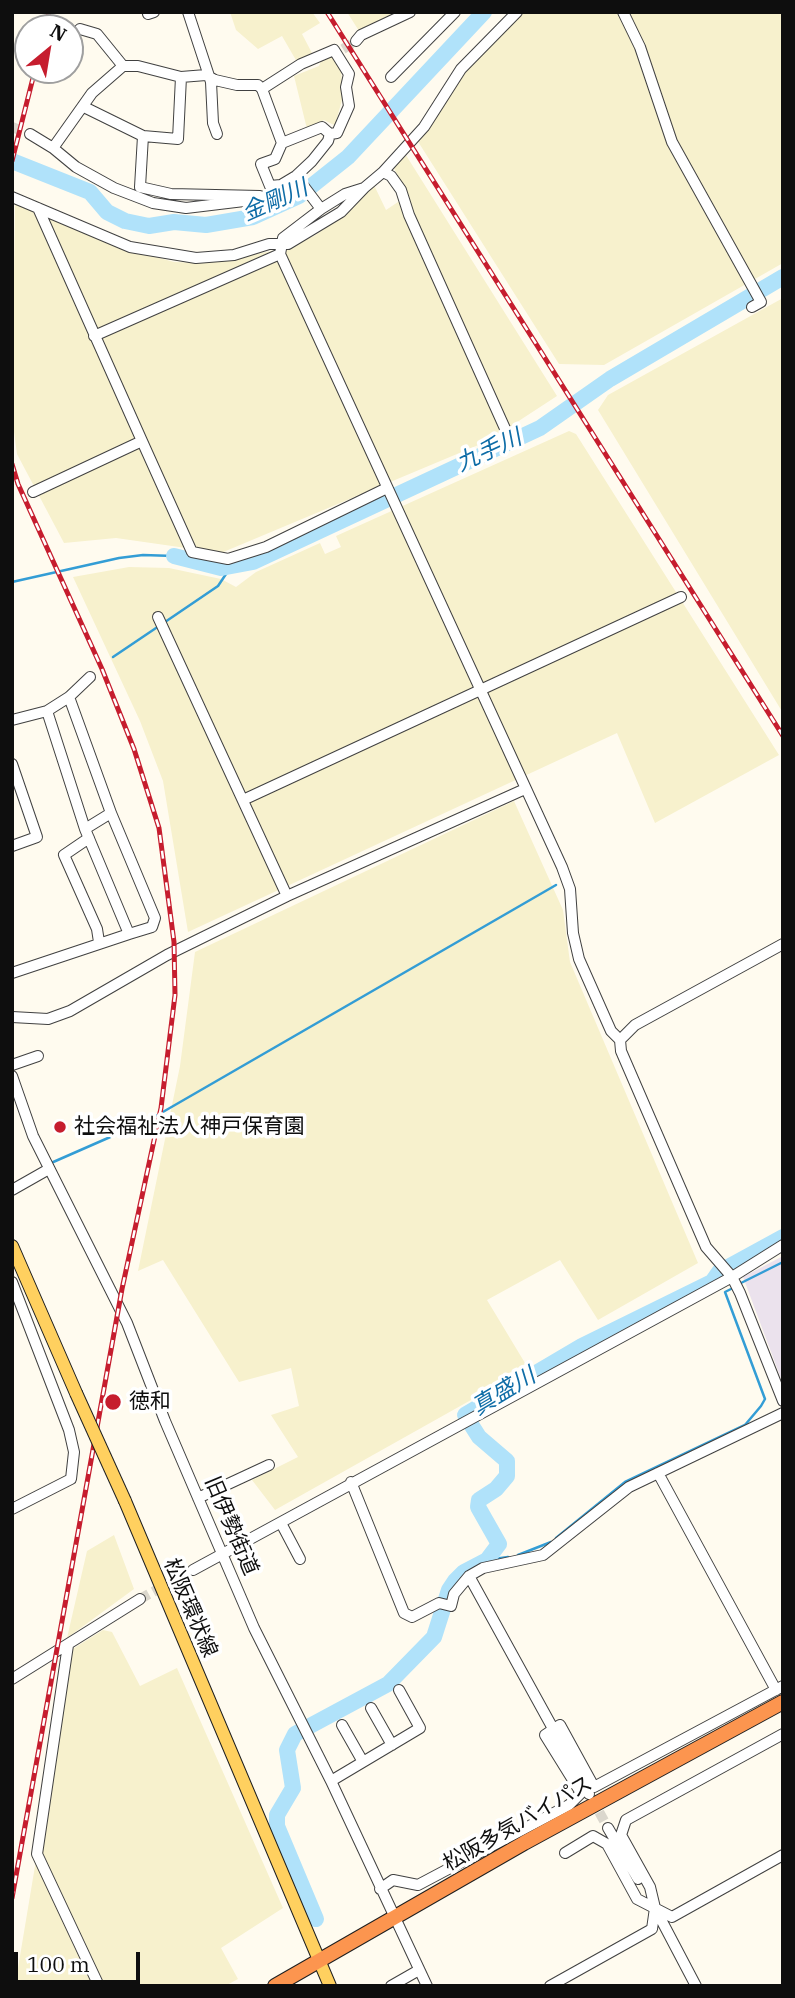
<!DOCTYPE html>
<html>
<head>
<meta charset="utf-8">
<style>
  body { margin:0 }
  #map { position:relative; width:795px; height:1998px; overflow:hidden; background:#fffbef; font-family:"IBM Plex Serif",serif }
  canvas { display:block }
  .frame { position:absolute; inset:0; border:14px solid #0e0e0e; pointer-events:none }
  .north { position:absolute; left:14px; top:14px; width:70px; height:70px; box-sizing:border-box; background:#fff; border:2px solid #9f9f9f; border-radius:50%; rotate:30deg; font-size:19px; font-weight:700; line-height:28px; text-align:center; color:#0e0e0e }
  .north::after { content:''; display:block; margin:auto; width:24px; height:32px; background:#c61d2e; clip-path:polygon(50% 0,100% 100%,50% 72%,0 100%) }
  .scale { position:absolute; left:14px; top:1952px; width:126px; height:32px; box-sizing:border-box; border:4px solid #0e0e0e; border-top:0; padding-left:9px; font-size:21px; line-height:24px; white-space:nowrap; color:#0e0e0e; -webkit-text-stroke:5px #fff; paint-order:stroke }
</style>
</head>
<body>
<div id="map">
<canvas width="795" height="1998"></canvas>
<div class="frame"></div>
<div class="north">N</div>
<div class="scale">100 m</div>
</div>
<script>
const ctx = document.querySelector('canvas').getContext('2d');
ctx.lineJoin = 'round';
function paint(path, color) { ctx.fillStyle = color; ctx.fill(path, 'evenodd'); }
const toPath = rows => new Path2D(rows.map(r => 'M' + r).join(''));
function stroke(path, color, width, dash) { ctx.strokeStyle = color; ctx.lineWidth = width; ctx.lineCap = dash ? 'butt' : 'round'; ctx.setLineDash(dash || []); ctx.stroke(path); }
function drawText(font, color, halo, rows, align = 'center') {
  ctx.font = font + ' "IBM Plex Serif","Noto Sans JP",serif'; ctx.lineWidth = 7; ctx.setLineDash([]); ctx.textBaseline = 'middle'; ctx.strokeStyle = halo; ctx.fillStyle = color; for (const [text, x, y, turn = 0] of rows) {
    ctx.save(); ctx.translate(x, y); ctx.rotate((+turn || 0) * Math.PI / 180); ctx.textAlign = isNaN(turn) ? turn : align; if (halo) ctx.strokeText(text, 0, 0); ctx.fillText(text, 0, 0); ctx.restore();
  }
}
const industrial = toPath([
  [783,1256,783,1384,743,1277]
]);
const farmland = toPath([
  [230,12,312,12,320,23,302,34,313,55,297,62,282,36,258,49,236,30],
  [347,12,404,12,359,31],
  [522,12,783,12,783,263,604,365,559,364,417,140,463,71],
  [332,53,341,70,343,96,336,122,334,125,324,120,307,129,294,76,319,66,323,56],
  [404,152,557,396,488,441,221,553,116,538,64,543,17,454,12,417,15,204,127,249,174,262,203,263,284,249,314,236,341,217,373,183,386,210,407,196,393,166],
  [783,298,783,713,598,410,608,395],
  [569,431,576,434,779,755,655,823,617,733,188,932,163,781,140,721,73,577,129,567,169,568,221,579,236,587,256,572,320,543,325,554,341,547,336,536],
  [514,801,563,910,570,962,698,1263,598,1320,560,1260,487,1300,528,1368,275,1510,252,1480,298,1457,271,1415,299,1406,291,1368,239,1382,163,1260,138,1271,180,1066,195,952],
  [114,1535,134,1589,67,1638,87,1551],
  [103,1630,112,1632,140,1686,177,1668,283,1908,221,1948,238,1979,225,1986,15,1986,71,1650]
]);
const stream = toPath([
  [12,582,119,558,143,555,174,556],
  [165,622,218,586,230,568],
  [113,657,159,626],
  [51,1163,149,1120,556,885],
  [739,1284,783,1262],
  [556,1538,625,1482,745,1425,761,1406,765,1399,725,1292,733,1288],
  [518,1555,551,1542],
  [487,1560,508,1557]
]);
const river = toPath([
  [12,161,90,192,107,212,125,221,149,226,174,222,206,225,253,217,299,196,348,157,484,12],
  [174,556,221,568,253,562,540,428,610,379,783,277],
  [316,1919,277,1826,277,1815,293,1788,287,1750,295,1734,388,1684,434,1637,449,1590,455,1581,464,1572,487,1560,499,1544,478,1507,479,1500,496,1489,507,1476,507,1461,479,1437,465,1415,582,1346,712,1282,719,1272,783,1237]
]);
const minorTunnel = toPath([
  [343,49,356,41],
  [12,127,30,134],
  [140,1599,193,1570],
  [592,1799,608,1828]
]);
const minor = toPath([
  [188,12,211,82,213,123,217,134],
  [517,12,461,69,424,127,383,172,364,188,345,194,321,209,283,238,280,254,562,867,570,889,573,933,579,959,611,1031,620,1040,621,1051,706,1247,732,1277,740,1293,783,1401],
  [623,12,640,47,672,142,761,302,752,307],
  [148,14,154,12],
  [80,29,97,34,123,66],
  [356,41,361,35,410,12],
  [391,77,455,12],
  [262,89,301,64,334,50,349,74,346,87,349,106,337,133,330,134,322,127,282,143],
  [84,107,143,136,140,187,171,194,260,196],
  [30,134,53,148,92,93,123,66,138,66,181,77,206,75,215,80,237,85,258,85,262,89,282,143,275,159,261,164,270,186,281,185,296,176,312,161,328,141,330,134],
  [143,136,178,139,181,77],
  [53,148,76,167,114,188,153,203,186,208,244,201],
  [383,172,391,176,401,190,409,215,507,433],
  [296,176,321,209],
  [12,197,130,247,196,258,234,255,269,244,288,244,341,212,364,188],
  [38,208,142,441],
  [94,336,280,254],
  [33,492,142,441,192,552,228,559,266,547,387,488],
  [158,617,287,896],
  [69,697,111,813,85,829],
  [12,720,47,711,69,697,90,677],
  [12,764,37,837,12,846],
  [243,800,681,597],
  [111,813,155,918,152,927,129,934],
  [89,838,64,855,97,929,99,942],
  [12,973,129,934,85,829,47,711],
  [12,1017,48,1019,70,1011,167,955,287,896,525,789],
  [620,1040,635,1025,783,944],
  [12,1065,38,1056],
  [12,1076,33,1136,127,1323,165,1421,254,1628,331,1781,427,1986],
  [12,1190,49,1169],
  [12,1282,69,1430,74,1452,71,1479,12,1509],
  [658,1473,776,1690],
  [351,1482,404,1613,412,1617,439,1603,451,1606,454,1594,469,1576,483,1568,543,1555,629,1487,783,1413],
  [198,1498,269,1465],
  [281,1523,300,1559],
  [193,1570,732,1277,783,1245],
  [469,1576,589,1794],
  [68,1645,37,1854,99,1986],
  [12,1679,140,1599],
  [371,1708,392,1745],
  [342,1725,363,1762],
  [331,1781,420,1728,399,1690],
  [608,1828,638,1879],
  [565,1853,593,1836,607,1844,637,1899,672,1917,783,1855],
  [380,1889,393,1880,418,1885,569,1805,581,1793,545,1735,560,1725,594,1787,783,1686],
  [655,1908,696,1986],
  [391,1986,419,1970],
  [550,1986,652,1929,655,1908,650,1887,621,1835,626,1820,783,1734]
]);
const major = toPath([
  [12,1246,76,1393],
  [125,1501,330,1986]
]);
const highway = toPath([
  [275,1986,524,1843,783,1702]
]);
const rail = toPath([
  [327,12,783,736],
  [45,28,49,12],
  [12,161,35,70],
  [12,464,18,484,102,669,134,749,159,828,174,942,175,995,161,1108,122,1289,12,1898]
]);
const majorBridge = toPath([
  [76,1393,125,1501]
]);
const markers = [
  [60,1127,7,"#c61d2e"],
  [113,1402,9,"#c61d2e"]
];
const poiNames = [
  ["社会福祉法人神戸保育園",74,1127],
  ["徳和",129,1402]
];
const streetNames = [
  ["旧伊勢街道",231,1526,67],
  ["松阪環状線",190,1608,67],
  ["松阪多気バイパス",518,1824,-30]
];
const waterNames = [
  ["金剛川",275,201,-24],
  ["九手川",489,451,-25],
  ["真盛川",504,1392,-31]
];
paint(industrial, '#ebe2ed');
paint(farmland, '#f7f1cd');
stroke(stream, '#339dd5', 2.5);
stroke(river, '#b0e2fa', 16);
stroke(minorTunnel, '#dbd7cd', 10, [10, 5]);
stroke(minor, '#414141', 12);
stroke(major, '#1f1f1f', 14);
stroke(highway, '#1f1f1f', 16);
stroke(minor, '#fff', 10);
stroke(major, '#ffd05f', 12);
stroke(highway, '#fc954f', 14);
stroke(rail, '#c61d2e', 5);
stroke(rail, '#fff', 2.5, [8]);
stroke(majorBridge, '#1f1f1f', 14, []);
stroke(majorBridge, '#ffd05f', 12);
for (const [x, y, r, color] of markers) { const dot = new Path2D(); dot.arc(x, y, r, 0, 2 * Math.PI); ctx.fillStyle = color; ctx.fill(dot); stroke(dot, '#fff', 2.5); }
drawText('21px', '#0e0e0e', '#fff', poiNames, 'left');
drawText('21px', '#0e0e0e', '#fff', streetNames);
drawText('italic 23px', '#0f6da7', '#fff', waterNames);
</script>
</body>
</html>
